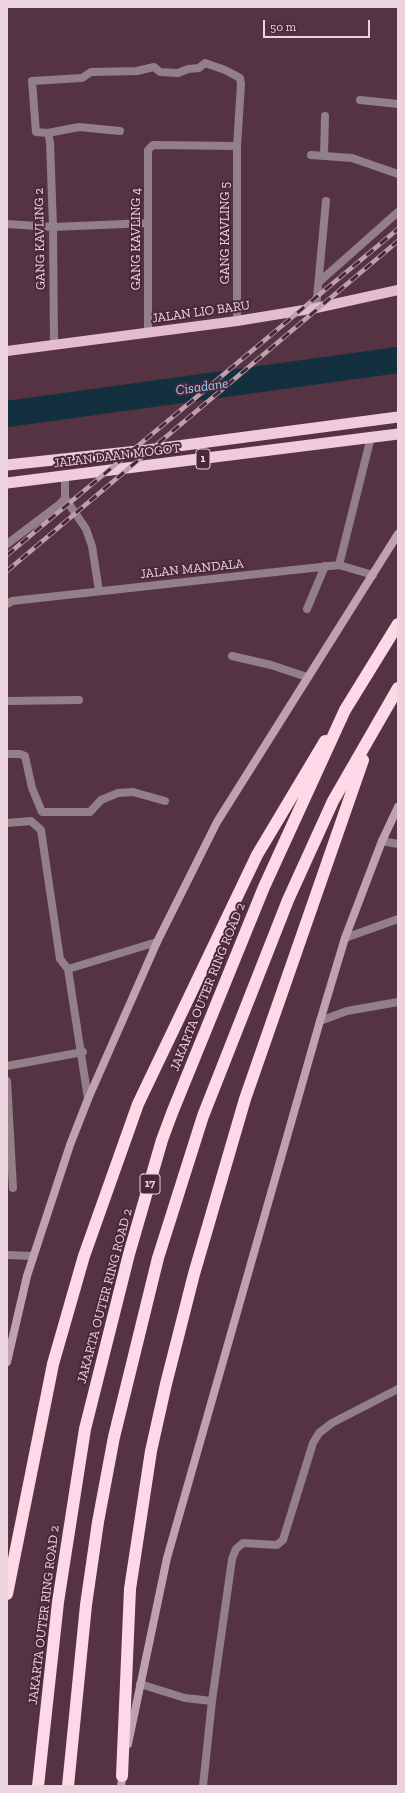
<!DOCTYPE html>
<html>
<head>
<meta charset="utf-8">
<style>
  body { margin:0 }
  #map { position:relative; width:405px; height:1793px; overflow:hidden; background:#563343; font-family:"Zilla Slab",serif }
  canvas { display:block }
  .frame { position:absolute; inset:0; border:8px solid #ebd4de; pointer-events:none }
  .scale { position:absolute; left:263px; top:20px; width:107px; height:18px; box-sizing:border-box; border:2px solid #ebd4de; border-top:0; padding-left:5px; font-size:12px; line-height:14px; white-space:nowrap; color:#ebd4de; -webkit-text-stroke:3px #4a2839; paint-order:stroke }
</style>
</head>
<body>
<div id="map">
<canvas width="405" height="1793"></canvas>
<div class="frame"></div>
<div class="scale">50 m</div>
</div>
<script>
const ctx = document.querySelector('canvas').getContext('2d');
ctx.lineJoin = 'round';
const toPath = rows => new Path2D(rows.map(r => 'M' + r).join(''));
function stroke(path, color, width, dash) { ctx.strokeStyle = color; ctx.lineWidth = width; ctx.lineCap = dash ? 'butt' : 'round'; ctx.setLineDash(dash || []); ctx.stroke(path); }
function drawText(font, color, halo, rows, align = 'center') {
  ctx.font = font + ' "Zilla Slab",serif'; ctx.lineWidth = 4; ctx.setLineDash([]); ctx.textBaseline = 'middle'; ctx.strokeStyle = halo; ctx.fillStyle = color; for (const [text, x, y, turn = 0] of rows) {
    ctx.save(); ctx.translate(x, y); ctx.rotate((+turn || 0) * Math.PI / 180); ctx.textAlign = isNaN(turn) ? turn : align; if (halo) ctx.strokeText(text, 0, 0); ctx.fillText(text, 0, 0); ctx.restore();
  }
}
const river = toPath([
  [7,414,398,360]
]);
const minor = toPath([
  [360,100,398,104],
  [120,131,79,127,48,133,36,132,32,81,82,78,91,72,137,71,154,67,160,72,178,73,188,69,199,68,205,63,225,70,240,78,241,84,237,146,237,321],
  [48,133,50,142,53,227,54,344],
  [311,155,352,158,398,174],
  [324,156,325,116],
  [7,224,53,227,148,223],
  [319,282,398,212],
  [316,308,326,201],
  [148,333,148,150,153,145,237,146],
  [65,498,86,529,92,546,99,591],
  [7,544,60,504,65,498,65,477],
  [339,565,371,437],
  [7,604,12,601,339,565,373,575],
  [307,609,325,566],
  [232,656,271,665,307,677],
  [7,701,79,700],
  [7,754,20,754,25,756,32,788,42,812,90,812,101,800,118,793,133,792,165,801],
  [7,823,31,821,41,830,60,959,68,969,157,942],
  [382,841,398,844],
  [345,938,398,919],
  [68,969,88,1099],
  [320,1021,347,1011,398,1002],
  [7,1066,83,1052],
  [7,1081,13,1188],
  [7,1255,33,1256],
  [140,1684,185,1698,212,1701],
  [203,1786,212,1701,232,1559,236,1549,243,1543,277,1545,283,1540,313,1443,319,1433,332,1423,398,1389]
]);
const secondary = toPath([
  [7,1362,27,1276,70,1145,88,1099,157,942,217,822,398,534],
  [128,1744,167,1558,320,1021,345,938,382,841,398,807],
  [121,1786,123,1771]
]);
const primary = toPath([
  [7,351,237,321,316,308,398,290]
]);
const trunk = toPath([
  [7,465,147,450,398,417],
  [7,483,398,434]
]);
const motorway = toPath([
  [7,1594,53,1364,84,1256,138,1104,257,855,325,741],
  [122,1776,130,1589,151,1451,166,1384,194,1274,245,1099,363,760],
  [38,1786,58,1602,85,1429,129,1254,162,1140,172,1113,264,887,345,710,398,624],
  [68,1786,86,1605,98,1522,114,1437,158,1258,203,1116,288,900,333,801,398,688]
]);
const rail = toPath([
  [7,555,398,229],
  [7,571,398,241]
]);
const shields = [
  [203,459,14],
  [150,1184,20]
];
const shieldNames = [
  ["1",203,459],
  ["17",150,1184]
];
const streetNames = [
  ["GANG KAVLING 5",225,233,-90],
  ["GANG KAVLING 2",40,239,-91],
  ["GANG KAVLING 4",136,239,-90],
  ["JALAN LIO BARU",201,312,-8],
  ["JALAN DAAN MOGOT",117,456,-7],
  ["JALAN MANDALA",192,569,-6],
  ["JAKARTA OUTER RING ROAD 2",208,987,-68],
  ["JAKARTA OUTER RING ROAD 2",105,1296,-75],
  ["JAKARTA OUTER RING ROAD 2",44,1615,-83]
];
const waterNames = [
  ["Cisadane",202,387,-8]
];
stroke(river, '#12303d', 26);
stroke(minor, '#927f87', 8);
stroke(secondary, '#bfa2af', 8);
stroke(primary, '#e3bdce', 10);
stroke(trunk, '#f0cbdb', 11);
stroke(motorway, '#fdd9e8', 12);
stroke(rail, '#bca1ad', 4.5);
stroke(rail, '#4a2839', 3, [9]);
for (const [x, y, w] of shields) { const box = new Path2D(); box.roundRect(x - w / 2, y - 10, w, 20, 3); ctx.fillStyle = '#4a2839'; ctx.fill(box); stroke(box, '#ebd4de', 1); }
drawText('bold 12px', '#ebd4de', null, shieldNames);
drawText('13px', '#ebd4de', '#4a2839', streetNames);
drawText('italic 14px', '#91d4f5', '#4a2839', waterNames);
</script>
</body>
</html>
